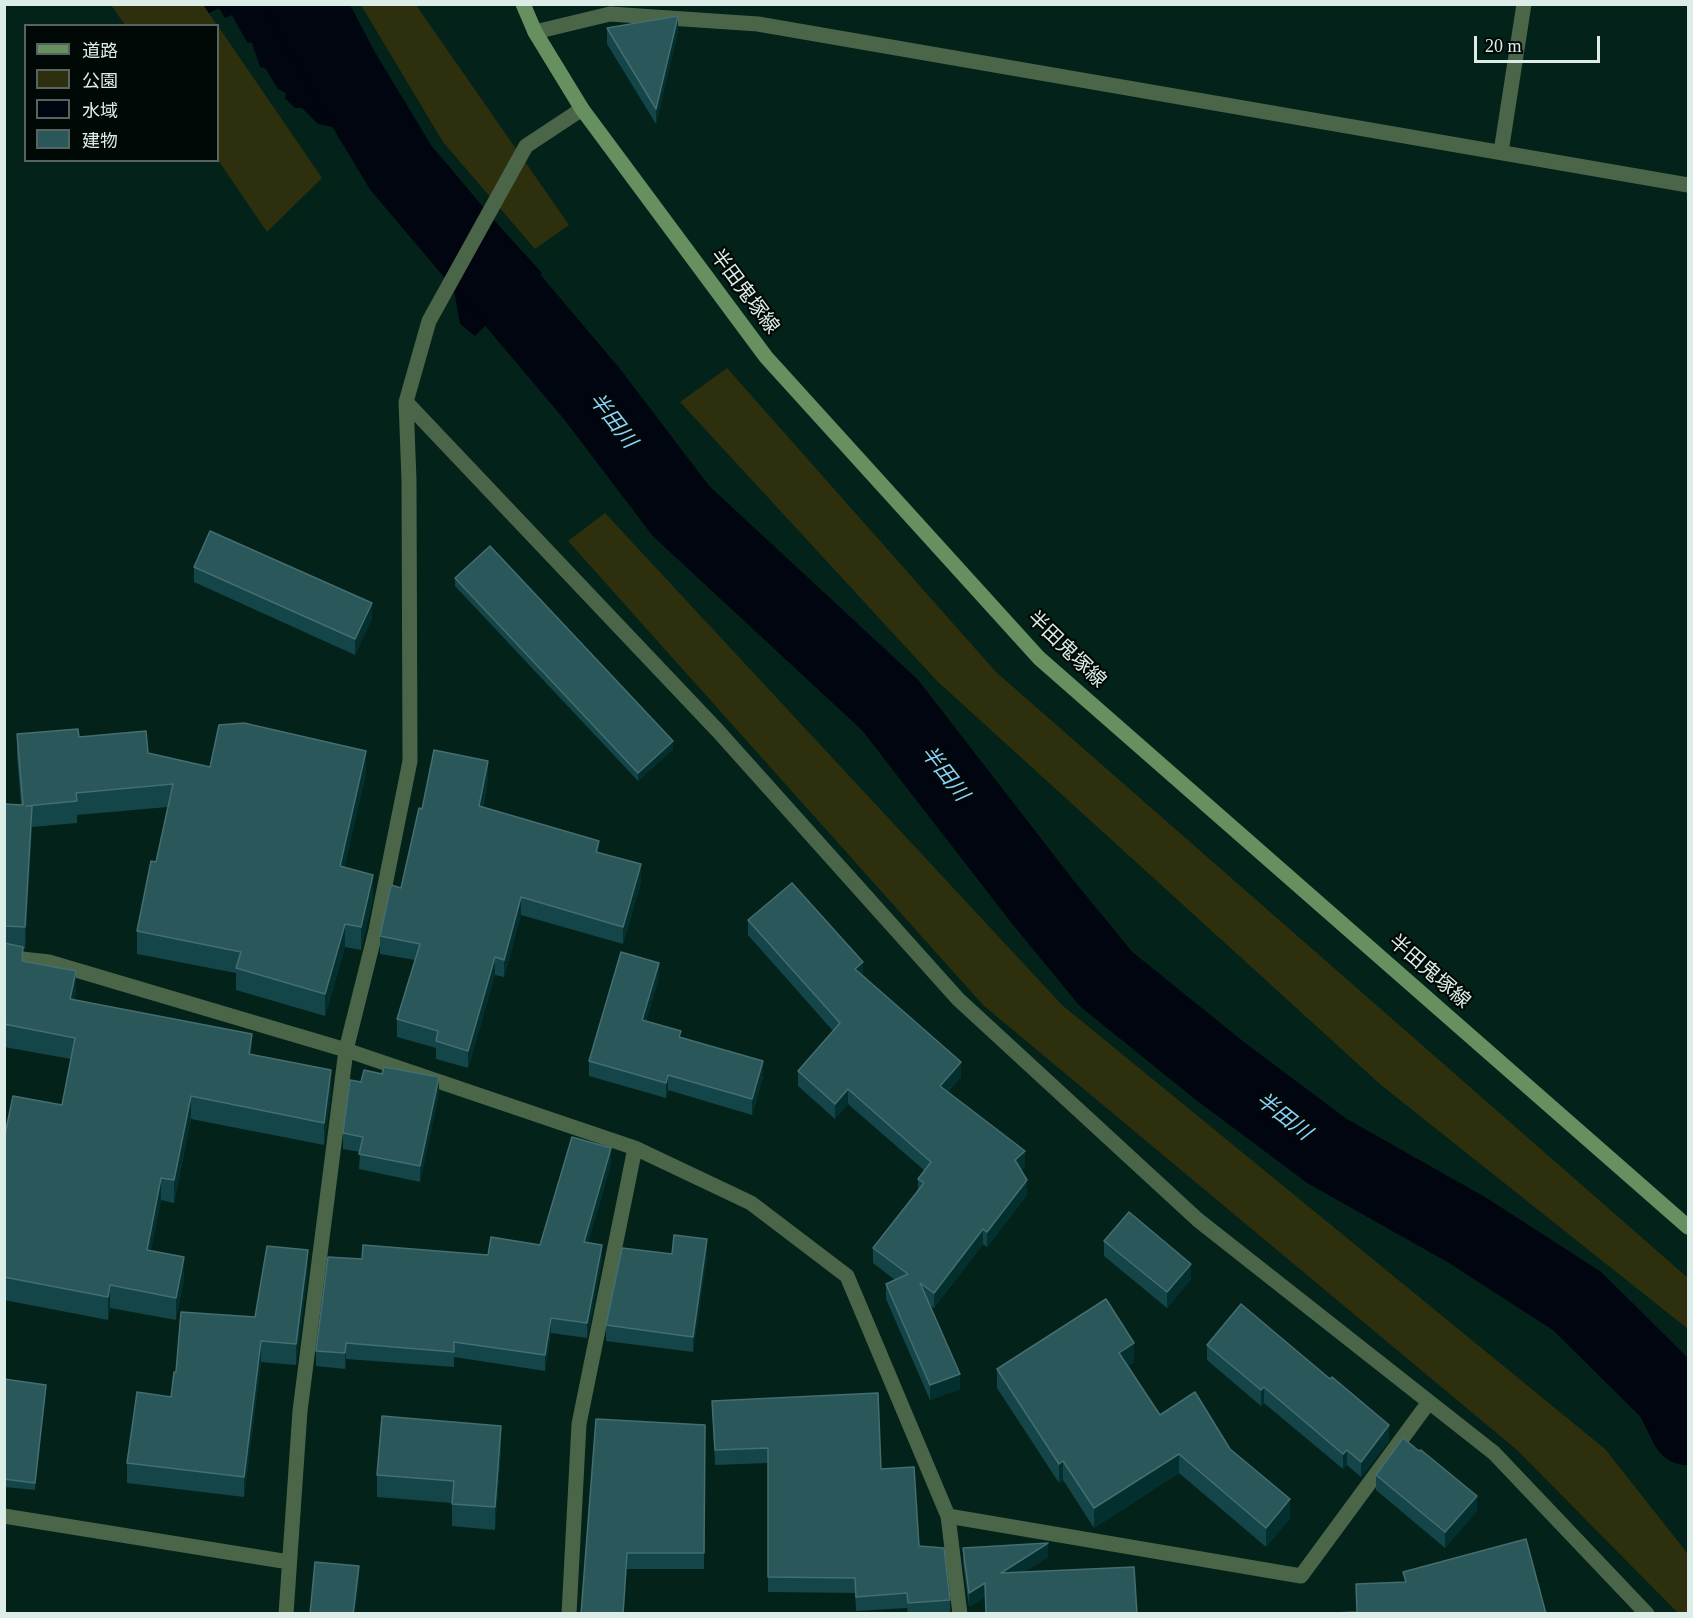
<!DOCTYPE html>
<html>
<head>
<meta charset="utf-8">
<style>
  body { margin:0 }
  #map { position:relative; width:1693px; height:1618px; overflow:hidden; background:#03221a; font-family:"Times New Roman","Noto Sans JP",serif }
  canvas { display:block }
  .frame { position:absolute; inset:0; border:6px solid #dcede7; pointer-events:none }
  .legend { position:absolute; left:24px; top:24px; width:195px; height:138px; box-sizing:border-box; background:#010906; border:2px solid #596460; margin:0; padding:8px 10px; list-style:none; font-size:18px; color:#dcede7 }
  .legend li { display:flex; align-items:center; gap:12px; height:30px }
  .legend b { width:30px; border:2px solid #596460 }
  .scale { position:absolute; left:1474px; top:36px; width:126px; height:27px; box-sizing:border-box; border:3px solid #dcede7; border-top:0; padding-left:8px; font-size:18px; line-height:21px; white-space:nowrap; color:#dcede7; -webkit-text-stroke:4px #010906; paint-order:stroke }
</style>
</head>
<body>
<div id="map">
<canvas width="1693" height="1618"></canvas>
<div class="frame"></div>
<ul class="legend">
<li><b style="height:8px;background:#669060"></b>道路</li>
<li><b style="height:16px;background:#2e2f0d"></b>公園</li>
<li><b style="height:16px;background:#00050f"></b>水域</li>
<li><b style="height:16px;background:#29575a"></b>建物</li>
</ul>
<div class="scale">20 m</div>
</div>
<script>
const ctx = document.querySelector('canvas').getContext('2d');
ctx.lineJoin = 'round';
function paint(path, color) { ctx.fillStyle = color; ctx.fill(path, 'evenodd'); }
const toPath = rows => new Path2D(rows.map(r => 'M' + r).join(''));
function stroke(path, color, width, dash) { ctx.strokeStyle = color; ctx.lineWidth = width; ctx.lineCap = dash ? 'butt' : 'round'; ctx.setLineDash(dash || []); ctx.stroke(path); }
function drawText(font, color, halo, rows, align = 'center') {
  ctx.font = font + ' "Times New Roman","Noto Sans JP",serif'; ctx.lineWidth = 4.5; ctx.setLineDash([]); ctx.textBaseline = 'middle'; ctx.strokeStyle = halo; ctx.fillStyle = color; for (const [text, x, y, turn = 0] of rows) {
    ctx.save(); ctx.translate(x, y); ctx.rotate((+turn || 0) * Math.PI / 180); ctx.textAlign = isNaN(turn) ? turn : align; if (halo) ctx.strokeText(text, 0, 0); ctx.fillText(text, 0, 0); ctx.restore();
  }
}
const green = toPath([
  [111,5,203,5,217,25,125,25],
  [361,5,416,5,569,225,535,249,443,142],
  [218,26,322,178,267,232,218,160],
  [727,368,996,672,1688,1278,1688,1329,1381,1085,937,681,680,402],
  [605,513,1062,1005,1605,1449,1688,1554,1688,1613,1678,1613,1517,1450,983,1005,568,541]
]);
const water = toPath([
  [204,5,319,5,355,67,357,80,370,102,383,101,387,106,371,132,415,168,426,166,435,175,448,165,471,195,542,273,531,282,529,292,502,315,501,320,485,326,475,336,460,324,443,231,434,231,434,220,411,197,397,196,373,161,360,155,364,144,350,123,340,123,332,127,318,124,302,108,295,108,285,98,286,93,278,89,265,68,260,67,252,43,247,42,232,15,225,18,219,8,209,13]
]);
const river = toPath([
  [307,4,343,72,401,168,592,394,681,511,890,705,1042,901,1106,979,1220,1071,1327,1151,1467,1230,1577,1301,1671,1394,1688,1428]
]);
const street = toPath([
  [535,32,610,14,758,24,1688,185],
  [1501,152,1524,4],
  [406,402,718,731,958,999,1198,1220,1494,1453,1647,1614],
  [4,957,49,962,346,1050,635,1148,751,1203,847,1276,948,1516,960,1614],
  [4,1516,289,1562],
  [948,1516,1301,1576,1429,1402],
  [286,1614,300,1411,346,1050,376,930,410,761,409,480,406,402,429,321,526,146,582,109],
  [569,1614,579,1424,635,1148]
]);
const secondary = toPath([
  [523,4,535,32,582,109,766,357,1039,658,1688,1227]
]);
const wall = toPath([
  [607,28,678,31,656,124,607,44],
  [194,567,372,618,355,655,194,582],
  [455,578,673,749,638,781,455,586],
  [17,734,79,737,210,767,366,773,344,867,373,897,361,950,345,947,325,1016,236,990,236,973,137,954,137,931,156,862,168,807,77,815,77,823,32,827,25,949,23,949,23,961,76,993,74,1000,252,1054,331,1092,324,1145,191,1119,174,1203,161,1200,151,1250,184,1279,176,1320,110,1308,108,1320,4,1300,4,1139,62,1105,71,1059,4,1047,4,804,21,805,17,756],
  [488,779,483,807,599,853,641,882,623,944,521,915,504,977,495,975,468,1068,436,1059,436,1048,397,1037,397,1019,415,960,380,954,380,936,401,888,422,809],
  [748,920,863,975,961,1077,948,1092,1025,1166,1021,1170,1027,1195,987,1247,983,1244,934,1308,930,1305,960,1389,930,1400,886,1299,886,1284,895,1280,873,1263,873,1248,918,1190,918,1179,925,1171,848,1104,835,1119,798,1086,798,1071,833,1031,748,935],
  [659,978,646,1021,763,1077,752,1115,668,1090,666,1098,589,1076,589,1061],
  [361,1082,439,1093,420,1182,359,1169,360,1152,343,1149,343,1133],
  [611,1164,588,1243,602,1260,587,1338,551,1333,545,1371,454,1357,454,1367,346,1359,345,1369,316,1366,316,1351,362,1259,488,1255,540,1245],
  [1104,1241,1191,1279,1167,1308,1104,1256],
  [672,1254,707,1255,693,1352,606,1341,606,1325],
  [308,1270,296,1365,261,1362,244,1497,127,1483,127,1463,171,1397,255,1317],
  [1207,1345,1389,1441,1361,1477,1347,1465,1343,1469,1264,1403,1261,1406,1207,1360],
  [1134,1362,1128,1366,1160,1415,1230,1449,1290,1518,1266,1547,1179,1473,1094,1528,1063,1480,1059,1483,997,1388,997,1369],
  [4,1379,46,1392,35,1490,4,1487],
  [712,1401,881,1469,919,1546,950,1600,950,1614,908,1614,907,1608,856,1611,855,1593,768,1592,768,1463,715,1465],
  [705,1425,704,1569,627,1569,581,1614],
  [501,1448,495,1530,452,1526,452,1503,377,1497,377,1475],
  [1419,1451,1477,1511,1445,1548,1376,1490,1376,1475],
  [963,1548,1048,1557,969,1607,963,1562]
]);
const shadedWall = toPath([
  [678,16,678,31,656,124,656,109],
  [372,603,372,618,355,655,355,639],
  [673,741,673,749,638,781,638,773],
  [366,751,366,773,340,888,340,866],
  [488,761,488,779,479,824,479,806],
  [32,806,32,828,25,949,25,927],
  [599,841,599,858,596,852],
  [641,864,641,882,623,944,623,927],
  [373,875,373,897,361,950,361,927],
  [521,897,521,915,504,977,504,960],
  [345,924,345,947,325,1016,325,994],
  [495,957,495,975,468,1068,468,1051],
  [863,962,863,977,855,969],
  [659,963,659,978,642,1035,642,1020],
  [76,971,76,993,70,1021,70,999],
  [252,1034,252,1056,249,1054],
  [763,1061,763,1077,752,1115,752,1099],
  [961,1062,961,1077,940,1101,940,1086],
  [331,1070,331,1092,324,1145,324,1123],
  [668,1075,668,1090,666,1098,666,1083],
  [439,1077,439,1093,420,1182,420,1166],
  [848,1089,848,1104,835,1119,835,1104],
  [191,1096,191,1119,174,1203,174,1180],
  [611,1148,611,1164,584,1258,584,1242],
  [1025,1151,1025,1166,1015,1175,1015,1160],
  [161,1178,161,1200,147,1272,147,1250],
  [1027,1180,1027,1195,987,1247,987,1232],
  [983,1229,983,1244,934,1308,934,1293],
  [707,1239,707,1255,693,1352,693,1337],
  [602,1245,602,1260,587,1338,587,1323],
  [308,1250,308,1270,296,1365,296,1344],
  [184,1257,184,1279,176,1320,176,1298],
  [1191,1264,1191,1279,1167,1308,1167,1292],
  [110,1285,110,1308,108,1320,108,1297],
  [551,1318,551,1333,545,1371,545,1355],
  [261,1341,261,1362,244,1497,244,1477],
  [346,1343,346,1359,345,1369,345,1353],
  [1134,1343,1134,1362,1119,1372,1119,1353],
  [960,1374,960,1389,930,1400,930,1385],
  [46,1385,46,1392,35,1490,35,1483],
  [1264,1387,1264,1403,1261,1406,1261,1390],
  [1389,1425,1389,1441,1361,1477,1361,1462],
  [501,1426,501,1448,495,1530,495,1507],
  [1347,1450,1347,1465,1343,1469,1343,1454],
  [1179,1454,1179,1473,1094,1528,1094,1508],
  [1063,1461,1063,1480,1059,1483,1059,1464],
  [1477,1496,1477,1511,1445,1548,1445,1532],
  [1290,1499,1290,1518,1266,1547,1266,1528],
  [1048,1543,1048,1557,1001,1587,1001,1573],
  [627,1553,627,1569,624,1614,623,1614],
  [359,1566,359,1585,355,1614,353,1614],
  [985,1583,985,1597,969,1607,969,1593]
]);
const building = toPath([
  [678,16,656,109,607,28,678,16],
  [210,531,372,603,355,639,194,567,210,531],
  [490,546,673,741,638,773,455,578,490,546],
  [244,723,366,751,340,866,373,875,361,927,345,924,325,994,236,968,241,952,137,931,151,861,156,862,173,784,76,793,77,801,26,806,32,806,25,927,4,926,4,804,23,805,17,734,78,729,79,737,146,731,148,753,210,767,219,725,244,723],
  [434,750,488,761,479,806,599,841,596,852,641,864,623,927,521,897,504,960,495,957,468,1051,436,1041,438,1031,397,1019,420,944,380,936,391,885,401,888,419,808,422,809,434,750],
  [792,883,863,962,855,969,961,1062,940,1086,1025,1151,1015,1160,1027,1180,987,1232,983,1229,934,1293,920,1283,960,1374,930,1385,886,1284,908,1274,873,1248,924,1183,918,1179,931,1162,848,1089,835,1104,798,1071,840,1023,748,920,792,883],
  [4,943,23,947,22,961,76,971,70,999,252,1034,249,1054,331,1070,324,1123,191,1096,174,1180,161,1178,147,1250,184,1257,176,1298,110,1285,108,1297,4,1277,4,1139,13,1096,62,1105,75,1038,4,1024,4,943],
  [621,952,659,963,642,1020,681,1031,679,1037,763,1061,752,1099,668,1075,666,1083,589,1061,621,952],
  [384,1067,439,1077,420,1166,359,1154,363,1137,343,1133,350,1080,361,1082,364,1070,382,1074,384,1067],
  [572,1137,611,1148,584,1242,602,1245,587,1323,551,1318,545,1355,454,1342,454,1352,346,1343,345,1353,316,1351,328,1257,362,1259,363,1245,488,1255,491,1237,540,1245,572,1137],
  [1129,1212,1191,1264,1167,1292,1104,1241,1129,1212],
  [674,1235,707,1239,693,1337,606,1325,622,1248,672,1254,674,1235],
  [267,1246,308,1250,296,1344,261,1341,244,1477,127,1463,137,1392,171,1397,174,1372,176,1372,181,1312,255,1317,267,1246],
  [1106,1299,1134,1343,1119,1353,1160,1415,1195,1392,1230,1449,1290,1499,1266,1528,1179,1454,1094,1508,1063,1461,1059,1464,997,1369,1106,1299],
  [1241,1304,1330,1379,1332,1377,1389,1425,1361,1462,1347,1450,1343,1454,1264,1387,1261,1390,1207,1345,1241,1304],
  [4,1379,46,1385,35,1483,4,1479,5,1417,4,1417,4,1379],
  [878,1393,881,1469,914,1467,919,1546,944,1548,950,1600,908,1603,907,1593,856,1597,855,1578,768,1577,768,1448,715,1450,712,1401,878,1393],
  [382,1416,501,1426,495,1507,452,1504,454,1481,377,1475,382,1416],
  [596,1419,705,1425,704,1553,627,1553,623,1614,581,1614,596,1419],
  [1403,1438,1419,1451,1421,1450,1477,1496,1445,1532,1376,1475,1403,1438],
  [1526,1539,1546,1614,1311,1614,1357,1612,1356,1584,1406,1582,1403,1572,1526,1539],
  [1048,1543,1001,1573,1134,1567,1137,1614,986,1614,985,1583,969,1593,963,1548,1048,1543],
  [315,1562,359,1566,353,1614,310,1614,315,1562]
]);
const streetNames = [
  ["半田鬼塚線",744,292,53],
  ["半田鬼塚線",1066,650,44],
  ["半田鬼塚線",1429,972,41]
];
const waterNames = [
  ["半田川",612,421,52],
  ["半田川",944,774,52],
  ["半田川",1283,1117,38]
];
paint(green, '#2e2f0d');
paint(water, '#00050f');
stroke(river, '#00050f', 75);
stroke(street, '#4b6548', 15);
stroke(secondary, '#669060', 15);
paint(wall, '#134549');
paint(shadedWall, '#042f2f');
paint(building, '#29575a');
stroke(building, '#456e70', 1.5);
drawText('20px', '#dcede7', '#010906', streetNames);
drawText('italic 21px', '#8ad2fc', '#010906', waterNames);
</script>
</body>
</html>
